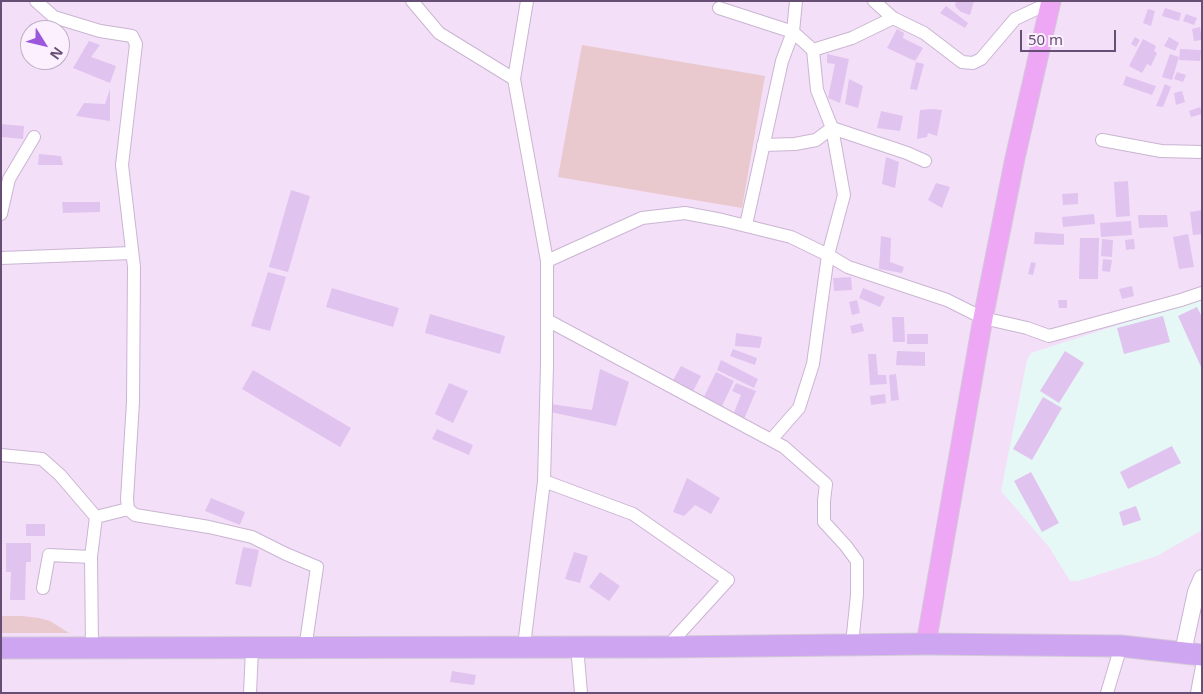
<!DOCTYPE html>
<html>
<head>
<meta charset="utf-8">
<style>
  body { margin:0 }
  #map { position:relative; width:1203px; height:694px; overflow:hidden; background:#f9eafb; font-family:"Noto Sans",sans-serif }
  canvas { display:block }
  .frame { position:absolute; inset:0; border:2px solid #674e75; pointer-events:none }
  .north { position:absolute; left:20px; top:20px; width:50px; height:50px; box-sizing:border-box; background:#fcf0fe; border:1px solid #c0afc7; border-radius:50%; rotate:126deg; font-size:14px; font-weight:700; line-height:20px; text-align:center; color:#674e75 }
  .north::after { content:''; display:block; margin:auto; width:18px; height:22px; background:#9b58dd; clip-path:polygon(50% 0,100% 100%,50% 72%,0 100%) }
  .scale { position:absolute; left:1020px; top:30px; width:96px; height:22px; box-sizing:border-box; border:2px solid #674e75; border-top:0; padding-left:6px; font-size:15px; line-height:18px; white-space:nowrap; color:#674e75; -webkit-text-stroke:4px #fcf0fe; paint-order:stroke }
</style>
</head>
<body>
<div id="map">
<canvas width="1203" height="694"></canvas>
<div class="frame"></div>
<div class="north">N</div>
<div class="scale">50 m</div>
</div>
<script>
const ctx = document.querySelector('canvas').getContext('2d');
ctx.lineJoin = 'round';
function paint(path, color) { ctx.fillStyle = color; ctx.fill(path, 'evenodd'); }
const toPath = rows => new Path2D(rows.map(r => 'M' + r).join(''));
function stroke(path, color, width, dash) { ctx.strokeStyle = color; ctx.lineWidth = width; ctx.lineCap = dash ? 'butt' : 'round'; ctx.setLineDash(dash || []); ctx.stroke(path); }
const residential = toPath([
  [1,1,1202,1,1202,693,1,693],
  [30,30,60,30,60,60,30,60]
]);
const education = toPath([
  [1202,298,1202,530,1157,556,1078,581,1070,581,1049,547,1001,491,1027,360,1031,353]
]);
const green = toPath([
  [582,45,765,76,742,208,558,177],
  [1,616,22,616,39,618,50,621,69,633,1,633]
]);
const building = toPath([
  [956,1,974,1,970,15,961,12,955,6],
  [946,6,968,23,965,28,940,13],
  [1165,8,1181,13,1179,21,1162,16],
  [1148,9,1155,11,1151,26,1143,23],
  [1186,14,1197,18,1194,25,1183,21],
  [1200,27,1202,40,1194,41,1192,29],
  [897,29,904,33,903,38,923,48,915,61,887,48],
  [1135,37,1140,40,1136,47,1131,44],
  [1169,37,1179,43,1175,51,1164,46],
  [1143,39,1156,46,1154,51,1157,53,1151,66,1147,64,1142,73,1129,66],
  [89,41,100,45,91,57,116,66,110,83,73,68],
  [1180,49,1201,50,1200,61,1179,60],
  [827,54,849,59,840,103,828,98,835,64,827,63],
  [1170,54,1179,57,1172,80,1162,77],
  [916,62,924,64,917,90,910,89],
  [1177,72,1186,75,1183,82,1174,79],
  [1126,76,1156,86,1152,95,1123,85],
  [849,79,863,86,858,108,845,104],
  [1165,84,1171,87,1163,107,1156,106],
  [110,89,110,121,76,116,84,103,105,104],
  [1182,91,1185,102,1176,105,1174,93],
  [1200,107,1202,114,1191,117,1189,111],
  [931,109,942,110,937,136,928,133,927,137,917,139,920,110],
  [881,111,903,116,900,131,877,128],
  [1,124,24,126,23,139,1,137],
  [39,154,61,156,63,165,38,165],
  [886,157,899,162,895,188,882,184],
  [1128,181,1130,216,1116,217,1114,182],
  [936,183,950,187,942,208,928,200],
  [291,190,310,196,288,272,269,267],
  [1078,193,1078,204,1063,205,1062,194],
  [62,202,100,202,100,212,63,213],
  [1202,210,1202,234,1193,235,1190,212],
  [1094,214,1095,224,1063,227,1062,217],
  [1138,215,1167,215,1168,227,1139,228],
  [1131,221,1132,235,1101,237,1100,223],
  [1035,232,1064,234,1064,245,1034,244],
  [1188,234,1194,267,1179,269,1173,237],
  [881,236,891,238,890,262,904,267,902,273,879,269],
  [1080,238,1099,238,1098,279,1079,279],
  [1102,239,1113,240,1112,257,1101,256],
  [1134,239,1135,249,1126,250,1125,240],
  [1103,259,1112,260,1110,272,1102,271],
  [1031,262,1036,263,1033,275,1028,274],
  [268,272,286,277,270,331,251,326],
  [851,277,852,290,834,291,833,278],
  [1132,286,1134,296,1122,299,1119,289],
  [332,288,399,308,393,327,326,307],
  [863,288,885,297,880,307,859,298],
  [857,300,860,313,852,315,849,302],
  [1058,300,1067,300,1067,308,1059,308],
  [1197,307,1202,317,1202,369,1178,316],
  [430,314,505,336,500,354,425,333],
  [1163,316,1170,342,1124,354,1117,328],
  [892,317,904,317,905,342,893,342],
  [862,323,864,331,852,334,850,326],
  [736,333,762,337,760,348,735,346],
  [907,334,928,334,928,344,907,344],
  [733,349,757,358,755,365,730,356],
  [897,351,925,352,925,366,896,365],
  [1065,351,1084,363,1059,403,1040,391],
  [868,354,876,354,878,375,886,375,887,384,870,385],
  [721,360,758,379,754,388,717,370],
  [681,366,701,376,692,393,672,382],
  [600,369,629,382,616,426,546,411,551,404,592,410],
  [253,370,351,428,340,447,242,389],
  [716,372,734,381,721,408,703,399],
  [896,374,899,400,891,401,889,375],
  [449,383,468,391,453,423,435,414],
  [736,383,756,391,744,419,733,415,741,395,732,391],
  [885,394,886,403,871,405,870,396],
  [1043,397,1062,408,1032,460,1013,449],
  [437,429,473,445,469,455,432,439],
  [1172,446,1181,463,1128,489,1120,472],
  [1031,472,1059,523,1042,532,1014,481],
  [687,478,720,498,711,514,695,505,684,516,673,512],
  [211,498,245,512,240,525,205,511],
  [1136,506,1141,520,1123,526,1119,512],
  [26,524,45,524,45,536,26,536],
  [6,543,31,543,31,562,26,562,25,600,10,600,11,572,6,572],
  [243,547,259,550,251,587,235,584],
  [574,552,588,556,580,583,565,579],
  [600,572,620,586,609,601,589,587],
  [452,671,476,675,474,685,450,682]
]);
const street = toPath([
  [36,1,54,17,100,31,132,36,136,44,122,165,134,267,133,402,127,499,128,509,135,515,209,527,252,537,286,554,317,567,305,649],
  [412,1,439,33,514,79],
  [874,1,893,18,924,33,962,62,973,63,981,59,1015,19,1051,2],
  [719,8,793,32,813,50,817,90,832,128,844,195,828,255,813,364,799,408,771,440],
  [813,50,852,38,893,18],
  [832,128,907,153,925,161],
  [1102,140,1161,151,1202,152],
  [763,145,795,144,816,140,832,128],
  [1,214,9,179,34,137],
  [746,225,782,61,793,32,796,1],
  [1,258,131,253],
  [547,261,642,218,685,213,722,220,791,237,828,255,848,267,947,300,983,318,1027,328,1049,336,1181,300,1202,293],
  [547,320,784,447,826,484,824,501,824,522,846,546,857,561,857,595,852,644],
  [1,455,42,459,60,475,96,517,91,557,92,648],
  [544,481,633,514,728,580,667,647],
  [96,517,128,509],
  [43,588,49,555,91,557],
  [524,646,544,481,547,366,547,261,514,79,527,1],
  [577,646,581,693],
  [250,693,252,649],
  [1107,693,1121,646],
  [1197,693,1202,666]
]);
const secondary = toPath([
  [1183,652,1196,592,1202,578]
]);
const primary = toPath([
  [926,644,983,318,1015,158,1051,1]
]);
const highway = toPath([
  [1,648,667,647,926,644,1121,646,1202,655]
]);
paint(residential, '#f4dff8');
paint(education, '#e6f8f6');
paint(green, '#e9c9cd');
paint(building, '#e1c3ef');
stroke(street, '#cab5d2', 14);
stroke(secondary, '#cbb3d5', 18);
stroke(primary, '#d1cad6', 21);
stroke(highway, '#d1cad6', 23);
stroke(street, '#fff', 12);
stroke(secondary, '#fff', 16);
stroke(primary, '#eea7f5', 19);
stroke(highway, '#cea5f1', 21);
</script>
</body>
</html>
